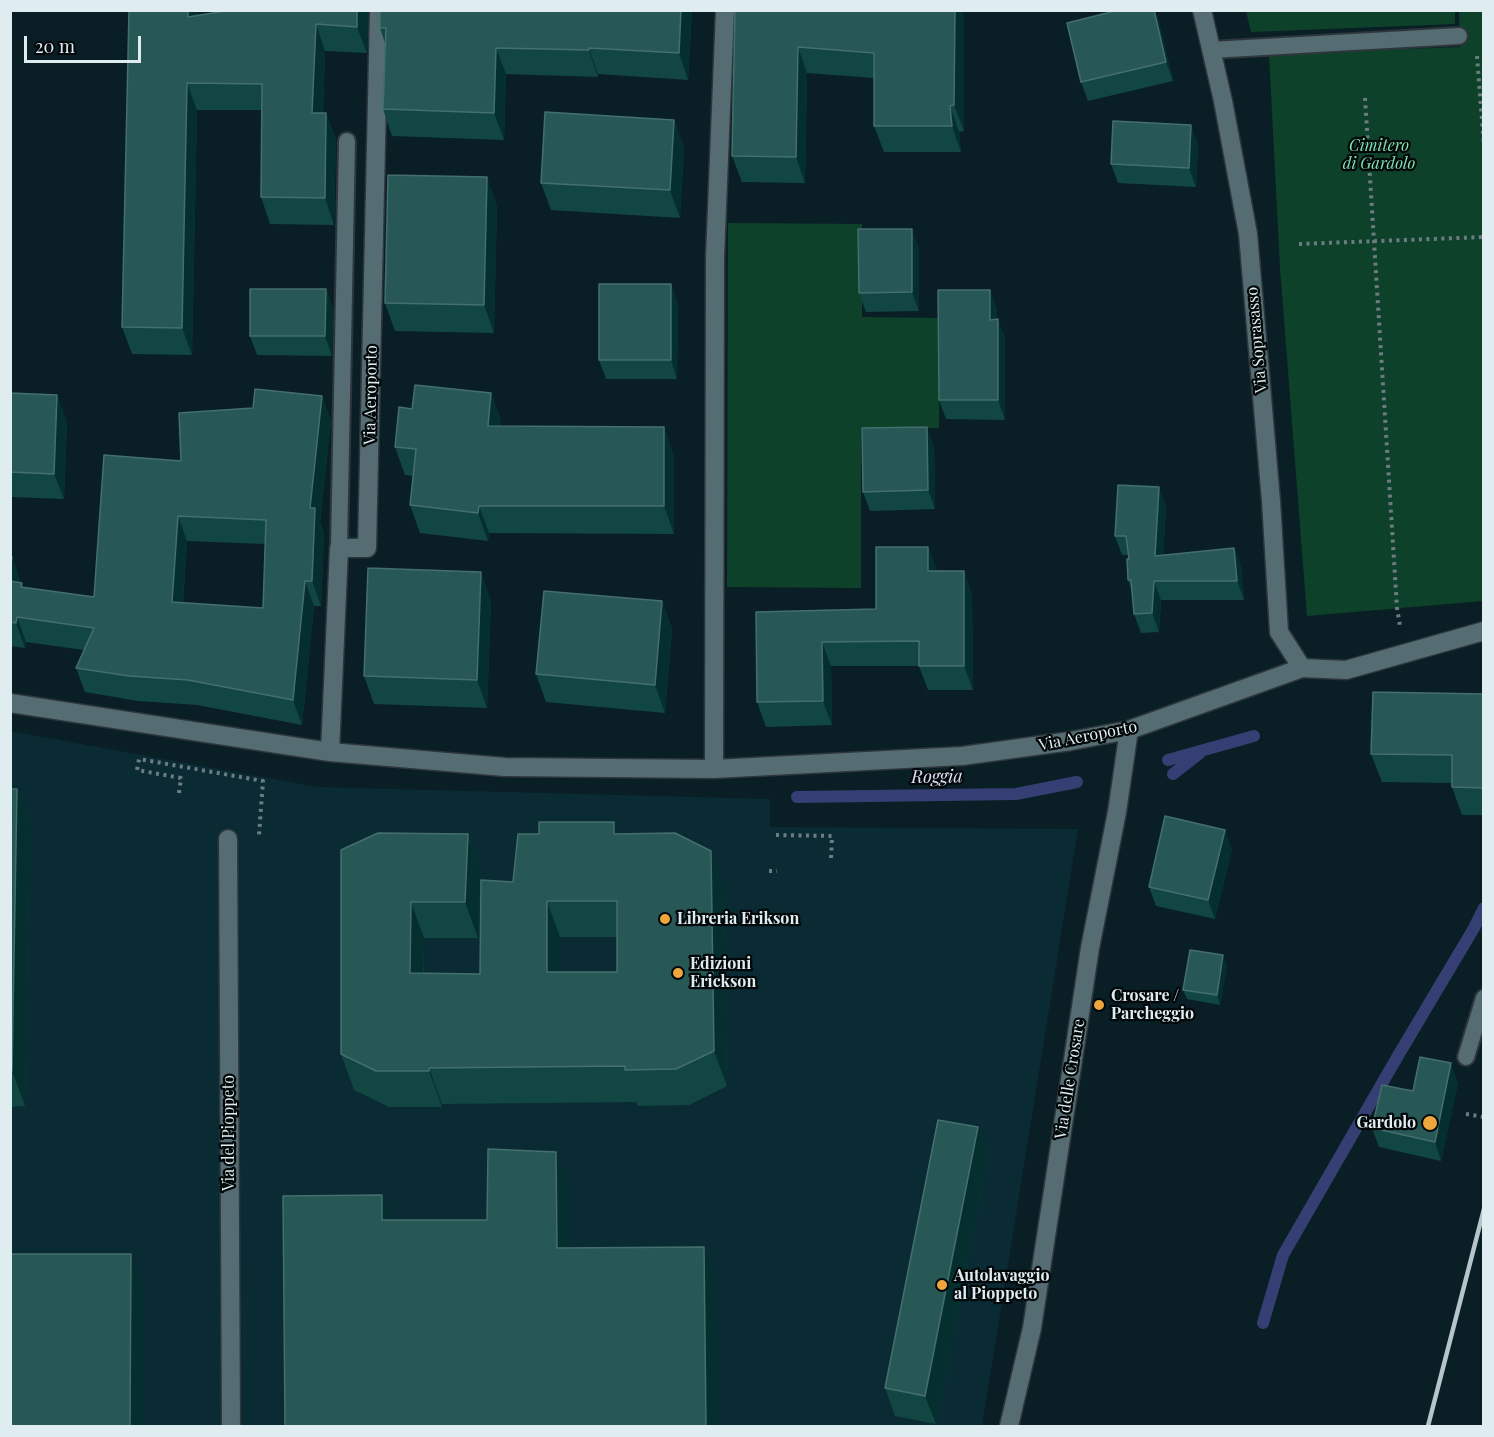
<!DOCTYPE html>
<html>
<head>
<meta charset="utf-8">
<style>
  body { margin:0 }
  #map { position:relative; width:1494px; height:1437px; overflow:hidden; background:#091f25; font-family:"Playfair Display",serif }
  canvas { display:block }
  .frame { position:absolute; inset:0; border:12px solid #dfecf0; pointer-events:none }
  .scale { position:absolute; left:24px; top:36px; width:117px; height:27px; box-sizing:border-box; border:3px solid #dfecf0; border-top:0; padding-left:8px; font-size:18px; line-height:21px; white-space:nowrap; color:#dfecf0; -webkit-text-stroke:4px #02080a; paint-order:stroke }
</style>
</head>
<body>
<div id="map">
<canvas width="1494" height="1437"></canvas>
<div class="frame"></div>
<div class="scale">20 m</div>
</div>
<script>
const ctx = document.querySelector('canvas').getContext('2d');
ctx.lineJoin = 'round';
function paint(path, color) { ctx.fillStyle = color; ctx.fill(path, 'evenodd'); }
const toPath = rows => new Path2D(rows.map(r => 'M' + r).join(''));
function stroke(path, color, width, dash) { ctx.strokeStyle = color; ctx.lineWidth = width; ctx.lineCap = dash ? 'butt' : 'round'; ctx.setLineDash(dash || []); ctx.stroke(path); }
function drawText(font, color, halo, rows, align = 'center') {
  ctx.font = font + ' "Playfair Display",serif'; ctx.lineWidth = 4.5; ctx.setLineDash([]); ctx.textBaseline = 'middle'; ctx.strokeStyle = halo; ctx.fillStyle = color; for (const [text, x, y, turn = 0] of rows) {
    ctx.save(); ctx.translate(x, y); ctx.rotate((+turn || 0) * Math.PI / 180); ctx.textAlign = isNaN(turn) ? turn : align; if (halo) ctx.strokeText(text, 0, 0); ctx.fillText(text, 0, 0); ctx.restore();
  }
}
const built = toPath([
  [10,731,318,787,770,799,770,827,1078,829,982,1426,11,1426]
]);
const green = toPath([
  [1246,11,1455,11,1455,24,1251,32],
  [1459,11,1483,11,1483,601,1307,616,1280,268,1269,54,1460,47],
  [728,223,862,224,862,317,940,318,939,428,861,428,861,588,727,587]
]);
const stream = toPath([
  [1168,760,1254,736],
  [1173,774,1200,753],
  [797,797,1016,794,1077,782],
  [1263,1323,1283,1255,1399,1054,1474,928,1484,908]
]);
const path = toPath([
  [1477,56,1484,146],
  [1365,98,1397,608,1400,626],
  [1299,244,1484,237],
  [179,793,181,778,137,770,139,759,263,781,259,835],
  [776,835,832,836,831,859],
  [769,871,777,871],
  [1466,1114,1484,1117]
]);
const service = toPath([
  [1211,50,1459,36],
  [339,548,347,141],
  [1466,1057,1484,998]
]);
const minor = toPath([
  [10,703,330,752,505,767,714,769,962,756,1071,741,1129,730,1302,668],
  [330,752,339,548,367,548,379,10],
  [714,769,715,257,725,10],
  [228,839,231,1426],
  [1009,1426,1032,1328,1090,948,1117,812,1129,730]
]);
const tertiary = toPath([
  [1202,10,1223,101,1248,234,1271,501,1279,632,1302,668,1346,670,1484,631]
]);
const rail = toPath([
  [1428,1426,1484,1209]
]);
const wall = toPath([
  [129,10,199,10,199,16,231,10,368,10,367,53,325,51,323,113,326,113,336,140,334,225,270,224,261,197,262,110,197,110,192,355,132,354,122,327],
  [380,10,692,10,688,80,598,74,598,77,506,74,504,140,392,136,383,109,385,43,380,28],
  [735,10,964,17,964,131,959,132,961,152,884,152,874,126,874,78,807,73,805,183,742,182,732,156],
  [1119,10,1154,10,1159,22,1173,81,1088,101,1081,82],
  [674,120,684,148,680,218,551,210,541,183],
  [1198,144,1196,187,1118,183,1111,164],
  [497,205,494,333,395,331,385,303],
  [919,248,919,311,866,312,859,293],
  [326,289,333,308,332,356,257,355,250,336],
  [678,303,677,379,606,379,599,360],
  [997,309,997,319,1005,338,1005,420,946,419,939,400],
  [10,393,67,420,64,499,10,497],
  [491,393,501,421,501,427,674,455,674,534,489,533,488,541,420,533,410,505,413,476,405,475,395,447,412,409],
  [322,396,331,421,320,522,324,533,321,606,314,606,302,725,197,705,138,701,85,692,76,668,84,650,26,642,25,648,10,646,10,557,23,587,94,597,181,461,253,408],
  [187,541,265,544,263,608,183,603],
  [934,446,935,509,870,511,863,492],
  [1166,506,1163,555,1234,548,1241,567,1244,600,1161,600,1159,632,1141,633,1134,614,1132,592,1128,580,1128,555,1122,555,1115,536],
  [928,547,937,571,964,571,972,596,973,690,928,690,919,666,831,666,832,725,766,727,757,702,756,612,876,609],
  [491,600,487,708,374,704,364,676],
  [662,601,672,629,665,713,546,702,536,674],
  [1484,694,1484,815,1462,815,1452,787,1452,783,1382,782,1371,754],
  [10,789,17,789,30,824,25,1106,10,1107],
  [468,834,481,869,478,938,424,938,424,973,480,974,513,882,618,834,724,887,727,1086,689,1105,638,1106,636,1102,442,1104,442,1107,389,1107,354,1090,341,1054,341,850],
  [560,937,617,937,617,972,560,972],
  [1232,849,1215,919,1156,906,1149,887],
  [1227,965,1220,1005,1187,999,1183,990],
  [1458,1083,1441,1161,1379,1147,1372,1128,1413,1091],
  [978,1127,988,1155,936,1424,895,1416,885,1388]
]);
const shadedWall = toPath([
  [188,10,199,10,198,44,188,17],
  [357,10,368,10,367,53,357,27],
  [681,10,692,10,688,80,679,53],
  [955,10,962,10,964,17,964,131,954,105],
  [1154,10,1159,22,1173,81,1166,62],
  [316,24,325,51,322,140,312,113],
  [798,47,807,73,805,183,796,157],
  [496,48,506,74,504,140,494,113],
  [589,48,598,74,598,77,589,50],
  [187,83,197,110,192,355,182,328],
  [950,106,959,132,961,152,952,126],
  [326,113,336,140,334,225,325,198],
  [674,120,684,148,680,218,670,190],
  [1191,125,1198,144,1196,187,1189,168],
  [487,177,497,205,494,333,484,305],
  [912,229,919,248,919,311,912,292],
  [671,284,678,303,677,379,671,360],
  [326,289,333,308,332,356,325,336],
  [990,290,997,309,997,339,990,320],
  [998,319,1005,338,1005,420,998,400],
  [491,393,501,421,498,454,488,426],
  [57,395,67,420,64,499,54,474],
  [322,396,331,421,320,522,324,533,321,606,312,581,310,508],
  [664,427,674,455,674,534,664,506],
  [927,427,934,446,935,509,928,490],
  [1159,487,1166,506,1162,575,1155,556],
  [479,506,489,533,488,541,478,513],
  [178,516,187,541,181,627,172,602],
  [928,547,937,571,928,571],
  [1234,548,1241,567,1244,600,1237,581],
  [12,557,21,582,18,606,10,585,10,570],
  [964,571,972,596,973,690,964,666],
  [481,572,491,600,487,708,477,680],
  [305,581,314,606,302,725,293,700],
  [1154,581,1161,600,1159,632,1152,613],
  [662,601,672,629,665,713,655,685],
  [17,617,26,642,25,648,16,623],
  [822,642,831,666,832,725,823,701],
  [17,789,30,824,25,1106,12,1071],
  [614,822,627,858,614,834],
  [1225,830,1232,849,1215,919,1208,900],
  [468,834,481,869,478,938,465,902],
  [711,851,724,887,727,1086,714,1051],
  [547,901,560,937,560,1008,547,972],
  [411,902,424,938,423,1009,410,973],
  [1223,955,1227,965,1220,1005,1217,995],
  [1451,1063,1458,1083,1441,1161,1435,1142],
  [429,1068,442,1104,442,1107,429,1071],
  [978,1127,988,1155,936,1424,925,1396],
  [556,1152,569,1187,569,1283,557,1248],
  [382,1195,395,1231,382,1220],
  [704,1247,716,1282,718,1426,706,1426],
  [131,1254,144,1290,144,1426,130,1426]
]);
const building = toPath([
  [129,10,188,10,188,17,231,10,357,10,357,27,316,24,312,113,326,113,325,198,261,197,262,84,187,83,182,328,122,327,129,10],
  [380,10,681,10,679,53,589,48,589,50,496,48,494,113,383,109,386,28,380,28,380,10],
  [735,10,955,10,954,105,950,106,952,126,874,126,874,53,798,47,796,157,732,156,735,10],
  [1119,10,1154,10,1166,62,1081,82,1067,23,1119,10],
  [545,112,674,120,670,190,541,183,545,112],
  [1113,121,1191,125,1189,168,1111,164,1113,121],
  [388,175,487,177,484,305,385,303,388,175],
  [858,229,912,229,912,292,859,293,858,229],
  [599,284,671,284,671,360,599,360,599,284],
  [250,289,326,289,325,336,250,336,250,289],
  [938,290,990,290,990,320,998,319,998,400,939,400,938,290],
  [415,385,491,393,488,426,664,427,664,506,479,506,478,513,410,505,416,449,395,447,399,407,412,409,415,385],
  [255,389,322,396,310,508,315,508,312,581,305,581,293,700,188,680,129,676,76,668,94,628,17,617,16,623,10,622,10,581,22,583,21,587,94,597,104,455,181,461,179,413,253,408,255,389],
  [178,516,266,520,263,608,172,602,178,516],
  [10,393,57,395,54,474,10,472,10,393],
  [927,427,928,490,863,492,862,428,927,427],
  [1118,485,1159,487,1155,556,1234,548,1237,581,1154,581,1152,613,1134,614,1131,580,1128,580,1127,559,1129,559,1126,536,1115,536,1118,485],
  [876,547,928,547,928,571,964,571,964,666,919,666,919,641,822,642,823,701,757,702,756,612,876,609,876,547],
  [10,557,12,557,10,570,10,557],
  [368,568,481,572,477,680,364,676,368,568],
  [544,591,662,601,655,685,536,674,544,591],
  [1373,692,1484,694,1484,788,1452,787,1452,755,1371,754,1373,692],
  [10,789,17,789,12,1071,10,1071,10,789],
  [1165,816,1225,830,1208,900,1149,887,1165,816],
  [539,822,614,822,614,834,675,833,711,851,714,1051,676,1069,625,1070,625,1066,429,1068,429,1071,376,1071,341,1054,341,850,378,833,468,834,465,902,411,902,410,973,480,974,481,880,513,882,518,834,539,834,539,822],
  [547,901,617,901,617,972,547,972,547,901],
  [1190,950,1223,955,1217,995,1183,990,1190,950],
  [1420,1057,1451,1063,1435,1142,1372,1128,1382,1085,1413,1091,1420,1057],
  [938,1120,978,1127,925,1396,885,1388,938,1120],
  [488,1149,556,1152,557,1248,704,1247,706,1426,285,1426,283,1196,382,1195,382,1220,487,1220,488,1149],
  [10,1254,131,1254,130,1426,10,1426,10,1254]
]);
const markers = [
  [665,919,6,"#efa73d"],
  [678,973,6,"#efa73d"],
  [1099,1005,6,"#efa73d"],
  [1430,1123,8,"#efa73d"],
  [942,1285,6,"#efa73d"]
];
const parkNames = [
  ["Cimitero",1379,146],
  ["di Gardolo",1379,164]
];
const streetNames = [
  ["Via Soprasasso",1257,340,-95],
  ["Via Aeroporto",371,395,-89],
  ["Via Aeroporto",1088,736,-11],
  ["Via delle Crosare",1070,1079,-81],
  ["Via del Pioppeto",229,1133,-90]
];
const poiNames = [
  ["Libreria Erikson",677,919],
  ["Edizioni",690,964],
  ["Erickson",690,982],
  ["Crosare /",1111,996],
  ["Parcheggio",1111,1014],
  ["Gardolo",1416,1123,"right"],
  ["Autolavaggio",954,1276],
  ["al Pioppeto",954,1294]
];
const waterNames = [
  ["Roggia",937,777,-1]
];
paint(built, '#0a2b33');
paint(green, '#0e4129');
stroke(stream, '#353f73', 12);
stroke(service, '#2d363b', 20);
stroke(minor, '#2d363b', 21);
stroke(tertiary, '#2d363b', 21);
stroke(path, '#6b7d82', 4, [3, 4.5]);
stroke(service, '#546c72', 16);
stroke(minor, '#546c72', 18);
stroke(tertiary, '#546c72', 18);
stroke(rail, '#b6c5c9', 4.5);
paint(wall, '#114643');
paint(shadedWall, '#052f2f');
paint(building, '#285856');
stroke(building, '#446f6e', 1.5);
for (const [x, y, r, color] of markers) { const dot = new Path2D(); dot.arc(x, y, r, 0, 2 * Math.PI); ctx.fillStyle = color; ctx.fill(dot); stroke(dot, '#02080a', 2); }
drawText('italic 16px', '#84e5b0', '#02080a', parkNames);
drawText('16px', '#dfecf0', '#02080a', streetNames);
drawText('bold 16px', '#dfecf0', '#02080a', poiNames, 'left');
drawText('italic 18px', '#dce0f1', '#02080a', waterNames);
</script>
</body>
</html>
